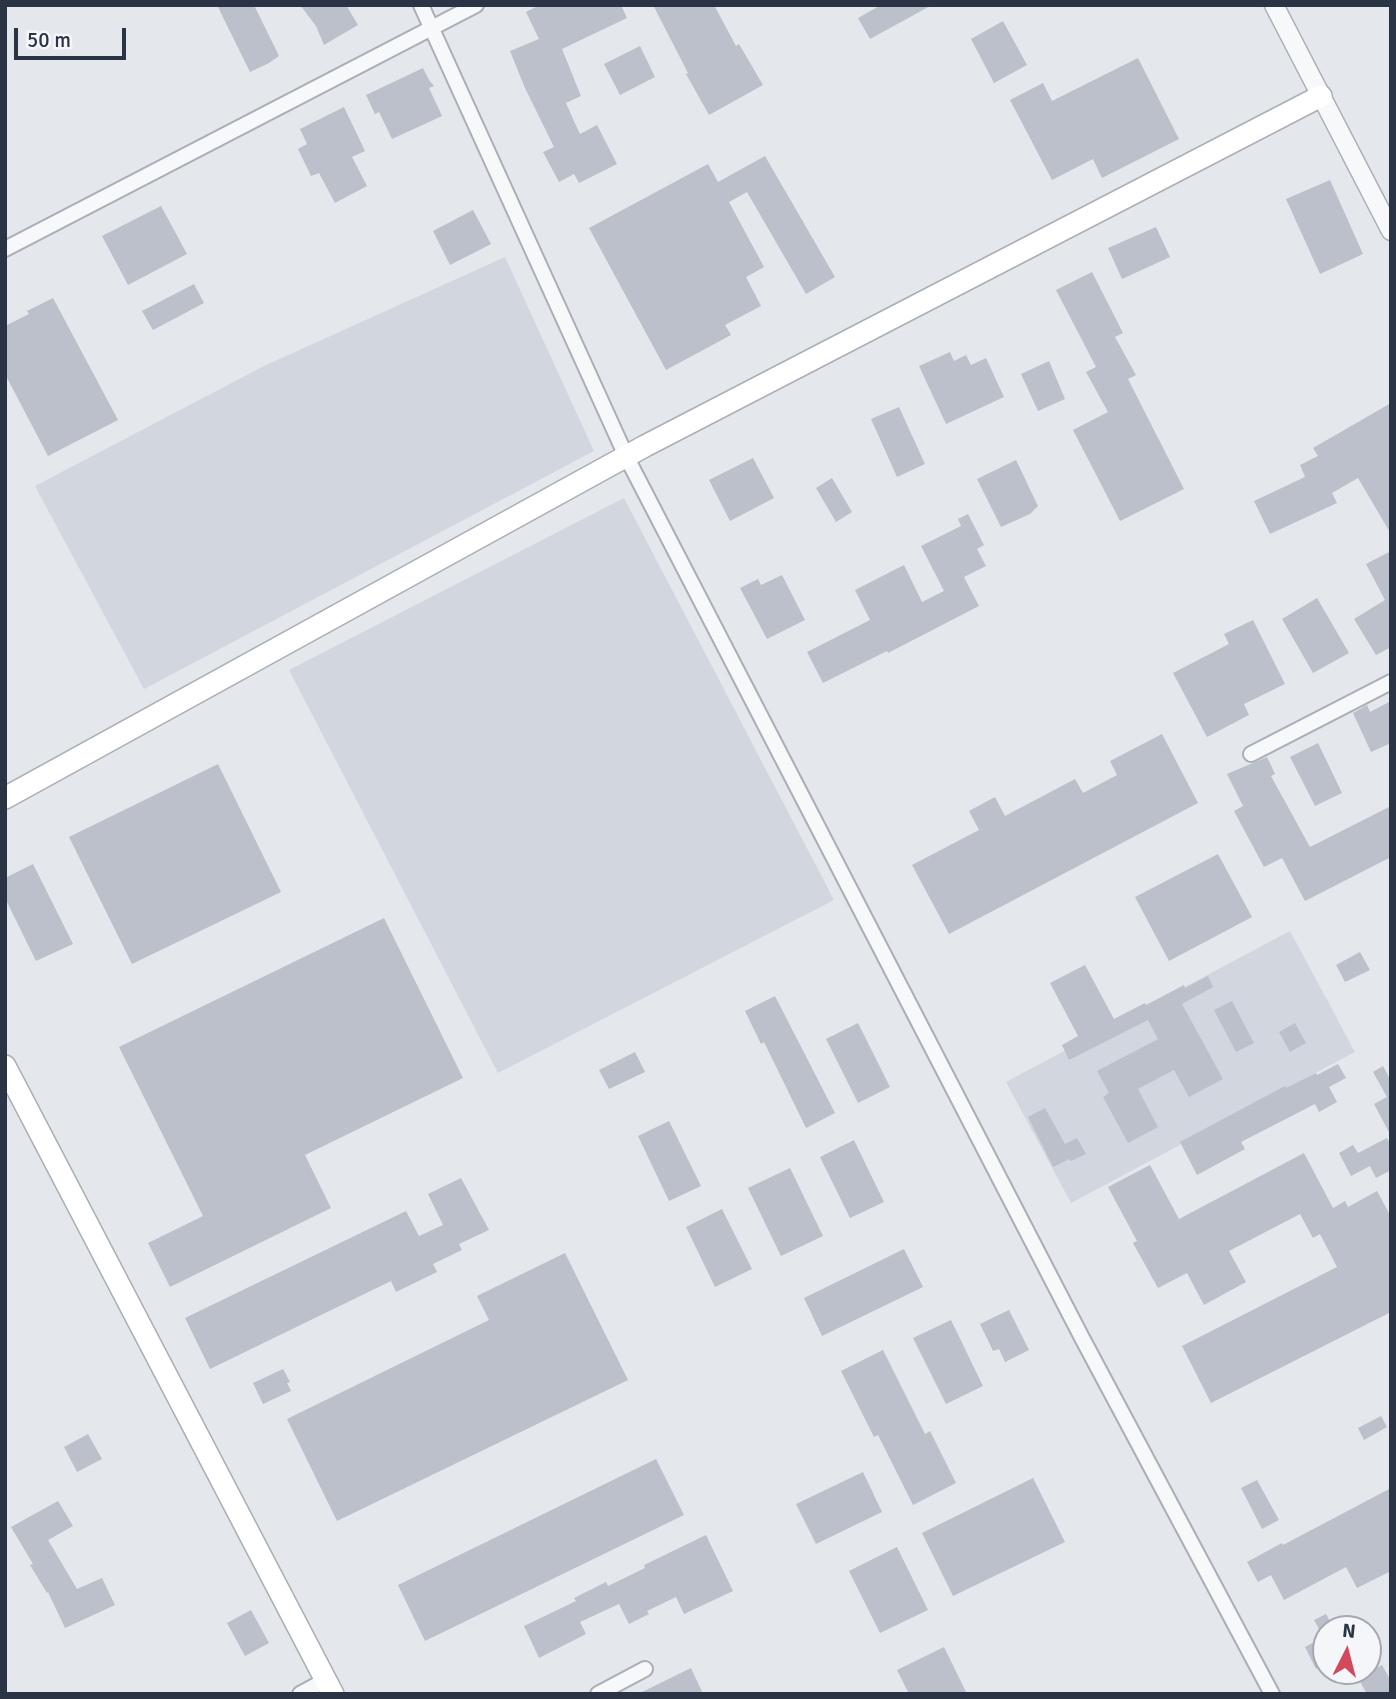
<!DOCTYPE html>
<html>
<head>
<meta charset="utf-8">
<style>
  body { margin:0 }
  #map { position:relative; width:1396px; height:1699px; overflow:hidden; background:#e4e7ec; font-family:Signika,sans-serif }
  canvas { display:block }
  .frame { position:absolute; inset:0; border:7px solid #2b3445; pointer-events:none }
  .north { position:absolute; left:1312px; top:1615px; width:70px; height:70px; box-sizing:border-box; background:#f4f6f9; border:2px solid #a4a8b1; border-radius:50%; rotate:6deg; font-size:19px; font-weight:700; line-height:28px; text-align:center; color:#2b3445 }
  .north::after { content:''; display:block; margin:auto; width:24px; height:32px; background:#d1495b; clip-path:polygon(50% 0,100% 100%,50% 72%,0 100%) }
  .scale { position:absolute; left:14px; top:28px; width:112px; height:32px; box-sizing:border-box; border:4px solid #2b3445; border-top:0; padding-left:9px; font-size:21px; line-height:24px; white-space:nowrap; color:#2b3445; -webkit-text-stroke:5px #f4f6f9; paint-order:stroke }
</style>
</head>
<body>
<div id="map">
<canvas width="1396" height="1699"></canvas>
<div class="frame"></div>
<div class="north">N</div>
<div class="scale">50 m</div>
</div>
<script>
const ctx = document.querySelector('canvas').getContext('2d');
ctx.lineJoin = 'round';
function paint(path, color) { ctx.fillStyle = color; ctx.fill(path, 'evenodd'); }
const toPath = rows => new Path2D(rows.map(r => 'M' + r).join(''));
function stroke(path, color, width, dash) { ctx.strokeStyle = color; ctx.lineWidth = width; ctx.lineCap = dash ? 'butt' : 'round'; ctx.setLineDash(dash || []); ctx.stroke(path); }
const built = toPath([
  [505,257,594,451,144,689,35,486,264,366],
  [624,498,834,900,498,1073,289,670],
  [1290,931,1355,1052,1071,1203,1006,1082]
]);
const building = toPath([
  [217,5,254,5,279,56,269,63,250,72],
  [300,5,346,5,358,25,324,45,316,26],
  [540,5,621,5,627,18,562,49,581,96,566,103,573,119,580,134,597,125,617,164,579,183,574,174,559,182,543,152,554,147,525,88,510,51,539,39,526,12],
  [653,5,714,5,736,46,739,44,763,85,709,115,686,74,688,73],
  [881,5,932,5,870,39,858,18],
  [1003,21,1027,65,994,83,971,39],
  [640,46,655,77,620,95,604,64],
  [1138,58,1179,139,1102,178,1093,159,1052,180,1010,100,1043,83,1052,101],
  [423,68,429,80,434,86,429,88,442,116,392,139,379,112,375,114,366,95],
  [344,107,365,151,352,157,367,186,335,203,319,173,311,176,298,149,307,144,300,129],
  [765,156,835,277,806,294,747,192,729,202,764,267,746,277,761,306,725,325,731,335,666,370,589,228,708,164,718,182],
  [1330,180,1363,254,1320,274,1286,199],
  [161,206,187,254,128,285,102,236],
  [473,210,491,244,450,265,433,231],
  [1156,227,1170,257,1122,279,1108,248],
  [1092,272,1123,333,1115,337,1136,375,1128,379,1184,489,1120,521,1073,430,1108,412,1086,372,1096,367,1056,290],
  [194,284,204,303,153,330,142,311],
  [53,298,118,420,48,456,5,374,5,326,29,314,27,311],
  [950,352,954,361,966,355,971,365,986,358,1004,397,946,424,919,366],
  [1049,361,1065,399,1038,411,1021,374],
  [1391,403,1391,534,1358,478,1332,493,1337,503,1270,534,1254,501,1305,477,1300,465,1318,456,1313,448],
  [899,407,925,464,897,477,871,419],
  [753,458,774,498,730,521,709,480],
  [1016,460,1038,506,1030,514,1001,527,977,479],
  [832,478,852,512,836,522,816,488],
  [968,514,984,545,977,549,986,566,964,577,979,606,888,653,887,651,823,683,807,652,870,620,855,590,904,565,922,602,944,591,921,546,961,526,958,519],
  [1391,551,1391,647,1376,655,1354,619,1385,600,1366,564],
  [782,575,805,620,767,639,740,588,758,579,761,585],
  [1317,598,1349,653,1313,673,1282,619],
  [1253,620,1285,684,1244,704,1249,715,1207,737,1173,673,1229,644,1224,634],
  [1391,701,1391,743,1371,752,1353,713,1367,705,1370,712],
  [1162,734,1198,803,949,934,912,865,979,830,969,811,995,797,1005,816,1075,779,1083,793,1117,775,1110,761],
  [1318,743,1342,793,1315,806,1290,757],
  [1267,757,1275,774,1271,776,1310,847,1391,806,1391,857,1305,901,1282,858,1264,867,1234,811,1243,806,1227,774],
  [218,764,281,892,132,964,69,837],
  [1218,854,1252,917,1169,961,1135,897],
  [33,864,73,944,36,961,5,898,5,878],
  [384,918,463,1078,305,1155,331,1208,170,1287,148,1243,203,1216,119,1047],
  [1360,952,1370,970,1345,982,1336,965],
  [1085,965,1114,1019,1145,1003,1146,1005,1184,985,1185,988,1208,976,1213,987,1182,1004,1223,1079,1189,1097,1174,1070,1138,1089,1158,1127,1128,1143,1103,1097,1109,1093,1097,1071,1158,1039,1148,1020,1069,1060,1062,1045,1078,1036,1050,983],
  [775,996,835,1113,806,1128,764,1042,761,1044,745,1011],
  [1232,1001,1254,1043,1236,1052,1214,1010],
  [858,1023,890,1087,858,1103,826,1039],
  [1295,1023,1306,1043,1290,1052,1279,1032],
  [635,1052,645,1072,609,1089,599,1070],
  [1338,1064,1346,1078,1329,1087,1337,1102,1319,1112,1315,1104,1241,1142,1245,1149,1197,1175,1180,1142,1285,1086,1286,1088,1316,1073,1317,1075],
  [1383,1066,1391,1081,1391,1136,1374,1104,1387,1097,1373,1072],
  [1045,1108,1065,1144,1077,1138,1086,1154,1071,1161,1069,1159,1053,1167,1028,1117],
  [669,1121,701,1186,669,1201,638,1136],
  [1387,1138,1391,1145,1391,1170,1376,1178,1370,1166,1351,1176,1339,1153,1353,1145,1358,1153],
  [854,1140,884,1202,850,1218,820,1157],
  [1304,1153,1333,1208,1345,1201,1348,1207,1377,1191,1391,1217,1391,1312,1211,1403,1182,1346,1337,1267,1320,1234,1313,1238,1300,1214,1229,1251,1246,1282,1204,1305,1187,1273,1158,1288,1133,1243,1137,1241,1108,1187,1150,1165,1179,1219],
  [790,1168,823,1236,781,1256,748,1188],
  [461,1178,489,1230,459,1244,462,1250,433,1264,437,1272,396,1292,391,1281,210,1369,185,1318,406,1211,419,1236,443,1225,428,1194],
  [722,1209,752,1269,715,1287,686,1227],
  [904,1249,923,1287,822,1336,804,1298],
  [565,1253,628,1380,337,1521,287,1419,489,1320,477,1296],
  [1009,1310,1029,1350,1005,1362,999,1349,993,1351,980,1324],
  [951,1320,983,1386,946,1404,913,1338],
  [883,1350,925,1434,930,1431,956,1483,913,1505,878,1435,874,1437,841,1371],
  [283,1369,290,1382,287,1383,291,1391,263,1404,253,1383],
  [1381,1416,1387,1427,1364,1440,1358,1428],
  [88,1434,102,1459,77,1472,64,1447],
  [656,1459,684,1515,425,1641,398,1585],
  [863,1472,882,1512,816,1544,796,1504],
  [1033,1478,1065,1542,953,1596,922,1533],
  [1257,1480,1279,1520,1262,1529,1241,1488],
  [1391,1488,1391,1571,1357,1588,1346,1567,1284,1600,1271,1575,1258,1582,1247,1562,1282,1543,1283,1545],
  [58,1501,73,1526,48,1540,77,1589,102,1578,115,1605,65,1628,48,1592,47,1593,30,1565,33,1564,11,1527],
  [706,1535,733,1591,684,1614,676,1597,647,1611,649,1614,629,1624,619,1604,580,1622,586,1634,539,1658,524,1626,576,1601,574,1598,606,1582,608,1586,645,1568,644,1565],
  [897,1547,928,1610,880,1633,849,1571],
  [251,1610,269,1643,245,1656,227,1623],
  [1326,1614,1332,1625,1320,1631,1314,1620],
  [1321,1638,1326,1648,1326,1663,1316,1669,1305,1647],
  [944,1647,967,1694,909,1694,897,1670],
  [1382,1665,1391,1681,1391,1694,1367,1694,1358,1678],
  [691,1668,703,1694,638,1694]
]);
const minor = toPath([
  [421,5,626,456,1081,1336,1272,1694],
  [5,249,476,5],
  [1251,754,1391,682],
  [300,1694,326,1680],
  [598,1694,645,1669]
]);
const tertiary = toPath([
  [1274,5,1391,231]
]);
const secondary = toPath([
  [5,798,645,446,1321,96],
  [5,1066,333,1694]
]);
paint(built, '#d2d6de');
paint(building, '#bbc0ca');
stroke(minor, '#a9aeb7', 18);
stroke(tertiary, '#a9aeb7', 21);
stroke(secondary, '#a9aeb7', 24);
stroke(minor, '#f7f8fa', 14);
stroke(tertiary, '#f7f8fa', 18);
stroke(secondary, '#fff', 21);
</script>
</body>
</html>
